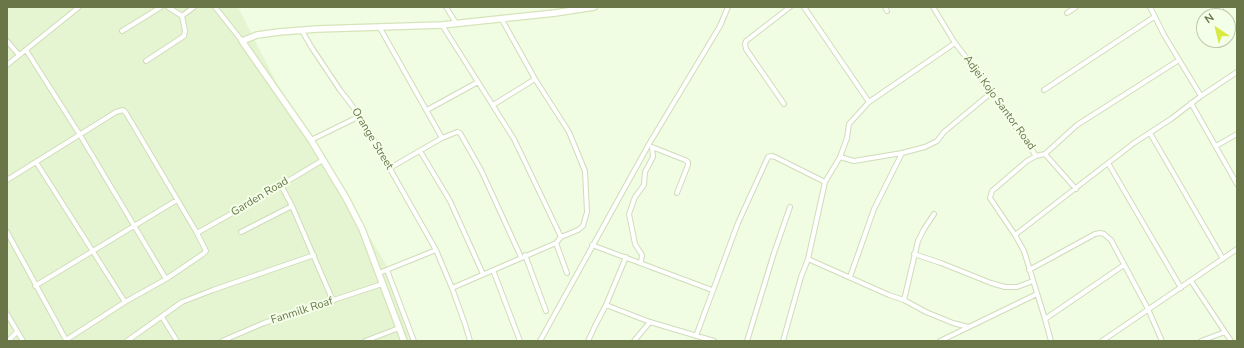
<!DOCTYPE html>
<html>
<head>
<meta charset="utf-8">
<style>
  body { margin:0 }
  #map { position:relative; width:1244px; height:348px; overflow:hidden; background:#f0fde2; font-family:"Nunito Sans",sans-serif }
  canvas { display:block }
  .frame { position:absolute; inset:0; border:8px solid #6a7548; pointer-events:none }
  .north { position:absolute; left:1196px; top:8px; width:40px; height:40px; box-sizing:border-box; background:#f4ffe9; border:1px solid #bdc8a9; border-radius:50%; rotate:325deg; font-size:11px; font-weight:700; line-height:16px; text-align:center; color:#6a7548 }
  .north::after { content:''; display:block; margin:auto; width:14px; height:18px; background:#d9eb43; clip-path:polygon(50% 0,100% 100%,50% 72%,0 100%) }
</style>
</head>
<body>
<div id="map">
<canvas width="1244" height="348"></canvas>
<div class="frame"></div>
<div class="north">N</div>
</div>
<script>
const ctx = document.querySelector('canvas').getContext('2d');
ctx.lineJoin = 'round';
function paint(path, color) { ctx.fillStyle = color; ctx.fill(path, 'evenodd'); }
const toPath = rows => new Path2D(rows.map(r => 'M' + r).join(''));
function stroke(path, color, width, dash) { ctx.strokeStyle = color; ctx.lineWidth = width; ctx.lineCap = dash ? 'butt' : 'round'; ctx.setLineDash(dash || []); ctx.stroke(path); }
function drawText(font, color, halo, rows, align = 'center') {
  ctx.font = font + ' "Nunito Sans",sans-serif'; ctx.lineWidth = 4; ctx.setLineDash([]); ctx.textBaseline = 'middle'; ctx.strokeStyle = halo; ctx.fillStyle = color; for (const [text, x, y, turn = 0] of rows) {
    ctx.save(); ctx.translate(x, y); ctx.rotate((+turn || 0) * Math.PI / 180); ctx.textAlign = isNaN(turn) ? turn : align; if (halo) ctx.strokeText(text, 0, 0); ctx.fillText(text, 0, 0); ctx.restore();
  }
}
const residential = toPath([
  [7,7,238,7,276,82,390,271,415,341,7,341]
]);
const street = toPath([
  [168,7,182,16],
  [215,7,242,41],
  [446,7,456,23],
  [804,7,869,102],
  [885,7,887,11],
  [933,7,955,43,982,78,1036,156],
  [1150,7,1164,35,1201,96,1237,72],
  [1067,13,1076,7],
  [1220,16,1221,7],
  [501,18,535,79,569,132,585,171,587,212,583,226,578,230,561,237],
  [442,25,514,139,561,237,556,243,452,288],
  [380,28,442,138,457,132,460,133,481,170,521,257],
  [122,31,161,7],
  [302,31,312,48,340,90,360,116,436,250,452,288,465,324,470,341],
  [7,41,19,55],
  [26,50,80,135,166,279],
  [146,61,184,36,185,31,182,16,194,7],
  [7,65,79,7],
  [1044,90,1154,17],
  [1191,103,1237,184],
  [784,104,746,49,745,44,746,41,790,7],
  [493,105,535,79],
  [427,110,478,82],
  [1150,133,1223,259],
  [311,140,360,116],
  [1216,146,1237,134],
  [652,147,685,160,688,162,688,165,677,193],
  [420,151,450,201,483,274],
  [1045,154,1076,189],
  [840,157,854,161,902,153,925,147,937,141,944,132,986,97,991,91],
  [36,162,125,302],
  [1108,163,1181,288],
  [390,168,442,138],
  [7,180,116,112,123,110,126,113,197,233,206,251,203,254,166,279,125,302,66,340,7,232],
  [281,185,292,206,333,301],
  [241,232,292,206],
  [197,233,261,197,323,160],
  [1015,235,1134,143,1171,119,1201,96],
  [556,243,567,273],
  [592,245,712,290],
  [914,254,941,263,991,283,1005,287,1017,287,1033,281],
  [525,255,546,311],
  [808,259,889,295,904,300,926,312,953,323,968,327],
  [641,262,642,255,635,244,629,214,635,197,644,185,645,172,653,157,652,147],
  [387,270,414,341],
  [493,270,520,341],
  [1029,270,1095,234,1100,233,1104,234,1111,240,1148,309,1162,341],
  [379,273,436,250],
  [850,277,874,209,902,153],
  [1191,281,1231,341],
  [35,286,177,200],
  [904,300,918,241,924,229,934,214],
  [606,305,650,322,714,341],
  [7,314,23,341],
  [162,317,177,341],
  [1045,319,1124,265],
  [696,336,738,223,768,157,771,156,775,157,825,182],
  [8,341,17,332],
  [127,341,182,302,213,290,314,255],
  [222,341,264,323,382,284],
  [365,341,399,328],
  [540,341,649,144,720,26,728,7],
  [588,341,595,326,606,305,626,257],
  [634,341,650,322],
  [747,341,774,253,790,207],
  [783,341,801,277,808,259,825,182,840,157,847,138,849,124,869,102,955,43],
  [940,341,1037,294],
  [1051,341,1045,319,1024,251,1015,235,990,198,992,191,1027,161,1036,156,1045,154,1077,125,1179,60],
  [1102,341,1237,249],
  [1201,341,1225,332]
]);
const secondary = toPath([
  [404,341,362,229,346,198,311,140,242,41,257,35,279,32,317,29,442,25,555,13,594,7]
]);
const streetNames = [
  ["Adjei Kojo Santor Road",999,103,54],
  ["Orange Street",372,139,59],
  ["Garden Road",260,197,-31],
  ["Fanmilk Roaf",302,311,-18]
];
paint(residential, '#e5f5d1');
stroke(street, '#d0dcb9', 6);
stroke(secondary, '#d6e4b9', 8);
stroke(street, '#fff', 4);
stroke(secondary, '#fff', 5.5);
drawText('11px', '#6a7548', '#f4ffe9', streetNames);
</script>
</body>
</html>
